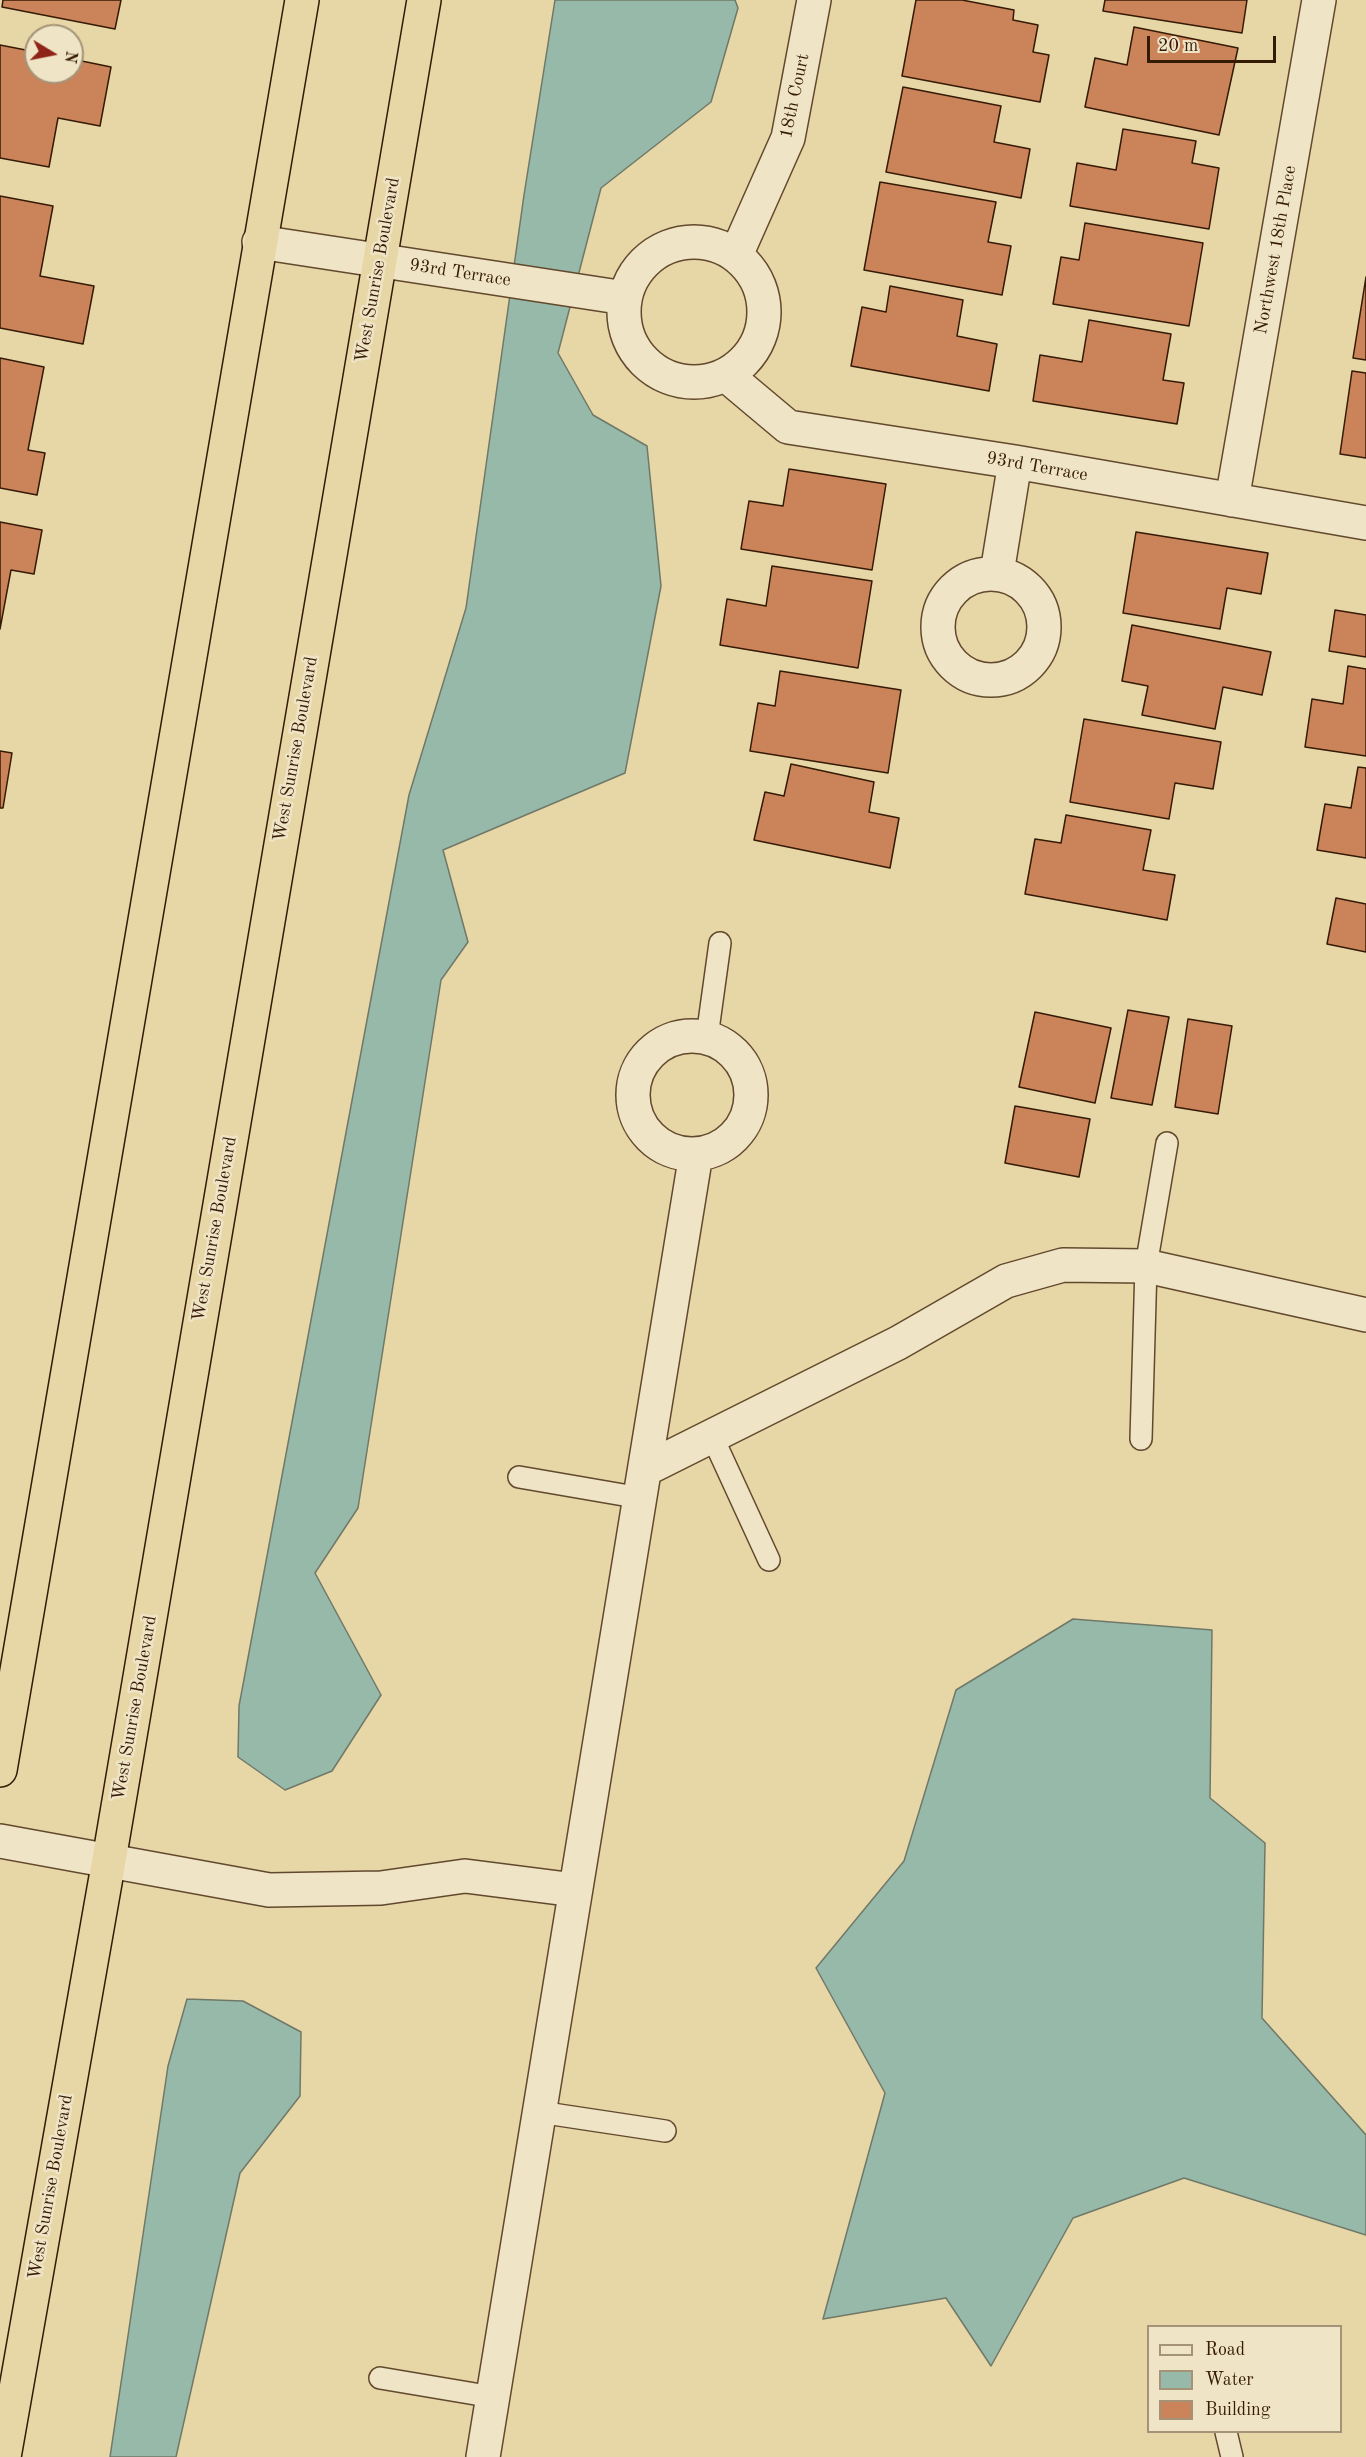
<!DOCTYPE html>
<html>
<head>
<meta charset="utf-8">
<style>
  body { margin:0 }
  #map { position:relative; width:1366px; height:2457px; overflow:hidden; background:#e7d6a6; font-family:"Old Standard TT",serif }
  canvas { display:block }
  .legend { position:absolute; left:1147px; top:2325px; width:195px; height:108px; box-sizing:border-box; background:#efe4c5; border:2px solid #a59379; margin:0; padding:8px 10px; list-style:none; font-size:18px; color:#351a06 }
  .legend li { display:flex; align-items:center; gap:12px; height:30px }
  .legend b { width:30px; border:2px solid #a59379 }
  .north { position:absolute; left:24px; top:24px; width:60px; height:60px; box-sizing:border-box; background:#efe4c5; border:2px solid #a59379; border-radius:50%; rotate:100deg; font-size:16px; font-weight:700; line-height:24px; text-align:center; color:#351a06 }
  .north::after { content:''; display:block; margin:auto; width:21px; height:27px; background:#8f2418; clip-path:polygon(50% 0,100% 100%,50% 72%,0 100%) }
  .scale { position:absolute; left:1147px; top:36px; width:129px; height:27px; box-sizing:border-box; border:3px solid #351a06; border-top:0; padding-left:8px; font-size:18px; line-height:21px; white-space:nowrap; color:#351a06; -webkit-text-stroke:4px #efe4c5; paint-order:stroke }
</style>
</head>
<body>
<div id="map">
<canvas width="1366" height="2457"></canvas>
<ul class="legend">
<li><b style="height:8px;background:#efe4c5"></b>Road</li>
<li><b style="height:16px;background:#97b9aa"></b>Water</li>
<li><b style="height:16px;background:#cb845a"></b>Building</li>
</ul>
<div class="north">N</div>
<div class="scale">20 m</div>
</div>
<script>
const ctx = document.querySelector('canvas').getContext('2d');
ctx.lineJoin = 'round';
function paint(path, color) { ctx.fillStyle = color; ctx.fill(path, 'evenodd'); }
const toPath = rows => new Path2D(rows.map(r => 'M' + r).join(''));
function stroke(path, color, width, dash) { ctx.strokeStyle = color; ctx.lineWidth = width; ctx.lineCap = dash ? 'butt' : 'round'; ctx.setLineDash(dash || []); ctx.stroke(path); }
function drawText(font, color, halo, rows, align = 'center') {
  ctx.font = font + ' "Old Standard TT",serif'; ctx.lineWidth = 5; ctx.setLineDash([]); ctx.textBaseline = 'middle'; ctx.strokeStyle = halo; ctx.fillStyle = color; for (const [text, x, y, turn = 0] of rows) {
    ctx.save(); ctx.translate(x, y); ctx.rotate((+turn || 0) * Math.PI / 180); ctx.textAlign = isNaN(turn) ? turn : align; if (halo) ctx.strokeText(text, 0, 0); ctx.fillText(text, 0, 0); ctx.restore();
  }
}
const water = toPath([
  [555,0,735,0,738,8,711,102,601,188,558,353,593,415,647,446,661,586,625,773,443,850,468,942,441,980,358,1508,315,1573,381,1695,332,1771,285,1790,238,1757,239,1706,409,795,466,608,524,195,555,0],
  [1073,1619,1212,1630,1210,1798,1265,1843,1262,2018,1366,2135,1366,2235,1184,2178,1073,2218,991,2366,946,2298,823,2319,885,2093,816,1968,904,1861,956,1690,1073,1619],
  [187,1999,243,2001,301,2032,300,2096,240,2173,176,2457,110,2457,168,2066,187,1999]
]);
const building = toPath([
  [3,0,121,0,115,29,2,7,3,0],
  [916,0,962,0,1014,10,1013,20,1038,25,1033,52,1049,55,1040,102,902,76,916,0],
  [1105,0,1247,0,1242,33,1103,11,1105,0],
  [1134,27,1238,48,1219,135,1085,107,1095,58,1127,65,1134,27],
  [0,45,36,52,36,72,72,72,72,59,111,67,100,126,58,118,49,167,0,158,0,45],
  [903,87,1001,106,994,142,1030,149,1021,198,886,172,903,87],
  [1123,129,1196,141,1192,163,1219,168,1209,229,1070,206,1077,163,1116,170,1123,129],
  [880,182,996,202,988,242,1011,246,1002,295,864,270,880,182],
  [0,196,53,206,40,276,94,286,83,344,0,328,0,196],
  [1085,223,1203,243,1189,326,1053,304,1061,257,1079,260,1085,223],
  [1366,277,1366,360,1353,358,1366,277],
  [890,286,963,300,957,336,997,344,989,391,851,366,862,307,886,312,890,286],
  [1089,320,1171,334,1163,380,1184,383,1177,424,1033,401,1040,355,1082,362,1089,320],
  [0,358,44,367,28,450,45,453,37,495,0,488,0,358],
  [1352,371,1366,373,1366,458,1340,454,1352,371],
  [789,469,886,484,872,570,741,549,749,501,783,506,789,469],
  [0,522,42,530,34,574,11,570,0,629,0,522],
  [1136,532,1268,553,1261,594,1227,588,1220,629,1123,613,1136,532],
  [772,566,872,581,858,668,720,645,727,599,766,606,772,566],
  [1335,610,1366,615,1366,657,1329,651,1335,610],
  [1132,625,1271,652,1262,695,1223,687,1215,729,1142,715,1148,686,1122,681,1132,625],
  [1348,666,1366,669,1366,756,1305,747,1312,699,1343,704,1348,666],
  [780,671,901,690,888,773,750,751,758,703,775,706,780,671],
  [1084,719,1221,742,1213,789,1175,783,1169,819,1070,802,1084,719],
  [0,751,12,753,3,808,0,808,0,751],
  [791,764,874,782,869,812,899,818,890,868,754,840,765,792,784,796,791,764],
  [1358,767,1366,768,1366,858,1317,850,1325,804,1351,808,1358,767],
  [1066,815,1151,830,1143,870,1175,875,1167,920,1025,894,1035,839,1061,843,1066,815],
  [1336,898,1366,904,1366,952,1327,944,1336,898],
  [1128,1010,1169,1017,1152,1105,1111,1098,1128,1010],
  [1035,1012,1111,1028,1095,1103,1019,1087,1035,1012],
  [1188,1019,1232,1026,1218,1114,1175,1107,1188,1019],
  [1015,1106,1090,1119,1079,1177,1005,1163,1015,1106]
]);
const service = toPath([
  [707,1037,720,943],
  [712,1436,769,1560],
  [1141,1439,1146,1266,1167,1143],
  [519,1477,641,1498],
  [539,2112,665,2131],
  [380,2378,493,2397],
  [1226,2432,1232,2457]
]);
const minor = toPath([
  [259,242,625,298],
  '624 312a70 70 0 1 1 140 0a70 70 0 1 1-140 0Z',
  [736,255,788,138,814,0],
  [726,375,788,427,1015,462,1366,523],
  [1232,500,1319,0],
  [997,573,1015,462],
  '938 627a53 53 0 1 1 106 0a53 53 0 1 1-106 0Z',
  '633 1095a59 59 0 1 1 118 0a59 59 0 1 1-118 0Z',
  [646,1469,898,1343,1006,1281,1063,1265,1146,1266,1366,1315],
  [0,1841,269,1890,381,1888,465,1876,575,1890],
  [483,2457,696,1154]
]);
const trunk = toPath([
  [0,1770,302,0],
  [4,2457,109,1860,424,0]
]);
const streetNames = [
  ["18th Court",795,96,-78],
  ["Northwest 18th Place",1276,250,-80],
  ["West Sunrise Boulevard",378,270,-80],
  ["93rd Terrace",460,273,9],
  ["93rd Terrace",1037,467,10],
  ["West Sunrise Boulevard",296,749,-80],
  ["West Sunrise Boulevard",215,1229,-80],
  ["West Sunrise Boulevard",135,1708,-80],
  ["West Sunrise Boulevard",51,2187,-80]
];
paint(water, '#97b9aa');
stroke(water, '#707968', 1.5);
paint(building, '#cb845a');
stroke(building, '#351a06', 1.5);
stroke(service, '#62492e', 24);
stroke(minor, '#62492e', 36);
stroke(trunk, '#351a06', 36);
stroke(service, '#efe4c5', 21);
stroke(minor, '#efe4c5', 33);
stroke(trunk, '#e7d6a6', 33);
drawText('18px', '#351a06', '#efe4c5', streetNames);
</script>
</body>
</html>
